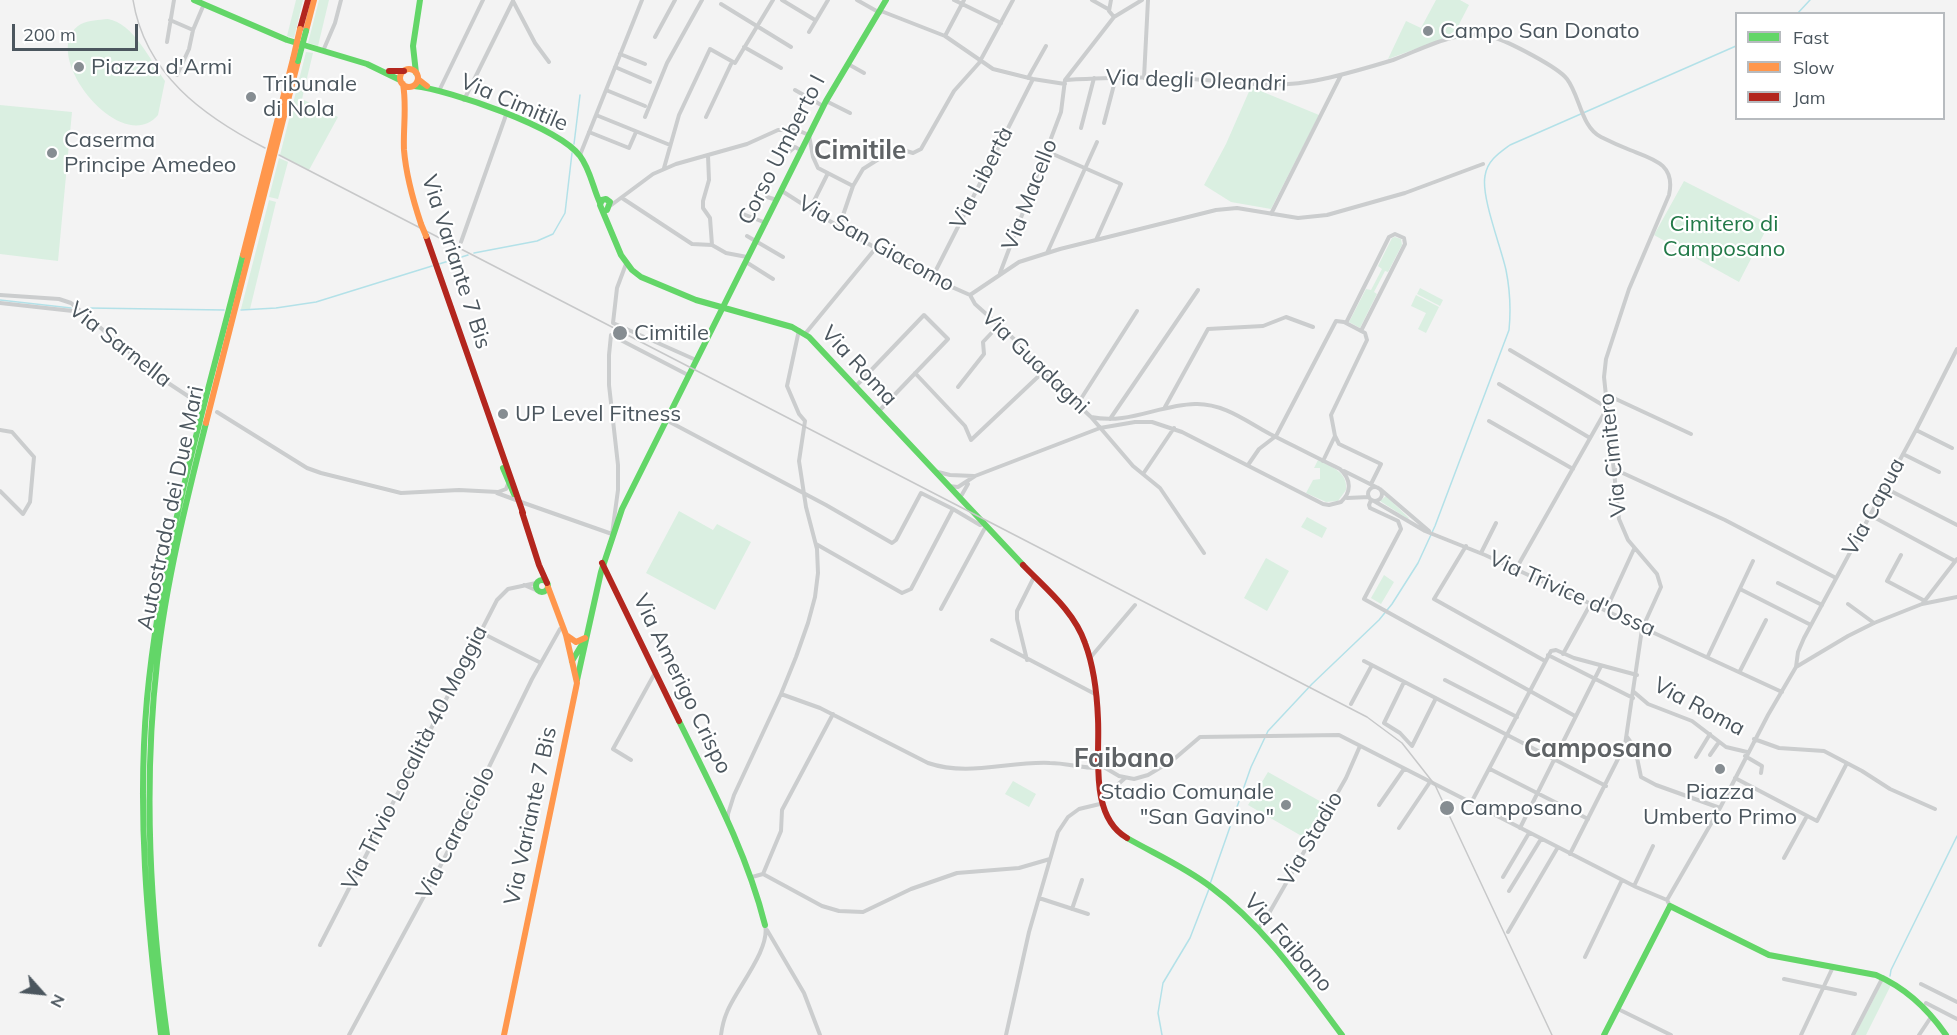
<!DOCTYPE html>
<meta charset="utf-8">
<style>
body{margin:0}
#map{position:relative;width:1957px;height:1035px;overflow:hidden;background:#f3f3f3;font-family:Mulish,sans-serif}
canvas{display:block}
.legend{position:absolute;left:1735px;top:12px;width:210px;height:108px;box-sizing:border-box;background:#fff;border:2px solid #b7bbbf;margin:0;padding:8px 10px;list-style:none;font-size:18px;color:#4b565e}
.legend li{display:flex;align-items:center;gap:12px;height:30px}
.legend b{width:30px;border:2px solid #b7bbbf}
.north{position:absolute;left:12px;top:963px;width:60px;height:60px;-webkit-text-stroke:4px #fff;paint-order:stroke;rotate:117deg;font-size:16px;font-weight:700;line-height:24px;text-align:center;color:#4b565e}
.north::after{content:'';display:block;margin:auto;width:21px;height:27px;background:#4b565e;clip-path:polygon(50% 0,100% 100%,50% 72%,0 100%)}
.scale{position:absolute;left:12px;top:24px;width:126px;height:27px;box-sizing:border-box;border:3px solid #4b565e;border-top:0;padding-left:8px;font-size:18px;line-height:21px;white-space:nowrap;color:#4b565e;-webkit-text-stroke:4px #fff;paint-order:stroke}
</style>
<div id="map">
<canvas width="1957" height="1035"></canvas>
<ul class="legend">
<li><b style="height:8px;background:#63d668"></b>Fast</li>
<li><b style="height:8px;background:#ff974d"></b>Slow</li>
<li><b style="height:8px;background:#b3261e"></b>Jam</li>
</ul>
<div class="north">N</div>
<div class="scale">200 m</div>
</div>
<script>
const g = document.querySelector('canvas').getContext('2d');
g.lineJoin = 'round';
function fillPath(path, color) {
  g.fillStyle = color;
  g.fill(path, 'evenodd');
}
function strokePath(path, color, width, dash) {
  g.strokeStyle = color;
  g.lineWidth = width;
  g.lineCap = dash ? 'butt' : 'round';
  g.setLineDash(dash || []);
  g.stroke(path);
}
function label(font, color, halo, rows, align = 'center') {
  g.font = font + ' Mulish,sans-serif';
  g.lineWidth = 4.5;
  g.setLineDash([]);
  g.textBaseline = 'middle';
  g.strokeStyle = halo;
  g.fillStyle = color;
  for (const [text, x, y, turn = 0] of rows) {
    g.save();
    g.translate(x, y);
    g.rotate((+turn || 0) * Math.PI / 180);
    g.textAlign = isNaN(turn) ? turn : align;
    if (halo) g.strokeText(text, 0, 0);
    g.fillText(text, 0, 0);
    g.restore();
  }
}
const green = new Path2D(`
 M296 0H303L294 38 287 36Z
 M319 0H329L318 46 308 43Z
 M1436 0H1460L1469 5 1454 34 1452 37 1445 36 1443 39 1388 59 1406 21 1421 28Z
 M108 19C133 23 151 61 165 81L158 115C121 159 35 51 81 24 89 20 99 20 108 19Z
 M306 52 313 53 302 99 338 117 309 170 280 155Z
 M1251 87 1319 115 1271 209 1231 202 1204 185 1226 144Z
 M0 105 72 112 58 261 0 254Z
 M279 158 288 162 278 199 269 197Z
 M1684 181 1769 224 1739 282 1654 235Z
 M269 200 276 202 250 309H241Z
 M1395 237 1401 239 1402 245 1388 272 1385 271 1374 292 1377 294 1360 328 1349 322 1366 289 1371 290 1382 269 1378 266 1392 238Z
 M1420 288 1443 300 1440 306 1417 294Z
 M1416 295 1439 307 1426 333 1418 329 1426 313 1411 306Z
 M1318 460C1332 467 1348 472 1346 490L1338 501 1326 502 1306 493 1313 480 1320 479V468H1314Z
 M1386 496 1409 518 1408 519 1380 501Z
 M679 511 713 530 717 524 751 542 715 610 646 573Z
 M1307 517 1327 528 1322 538 1301 527Z
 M1266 558 1289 571 1267 611 1244 598Z
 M1384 575 1394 582 1381 604 1371 598Z
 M1268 772 1325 804 1305 838 1248 805Z
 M1013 781 1036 794 1029 807 1005 794Z
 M1883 981 1891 985 1866 1035H1855Z`);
const stream = new Path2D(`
 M1797 14 1810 0
 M574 144 580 95
 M474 253 537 241 553 234 565 213 572 153
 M439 264 468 255
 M0 300 71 308
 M88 308 224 310
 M241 310 276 308 316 302 432 266
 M1210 884 1251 767 1268 731 1312 684 1379 620 1392 604 1418 563 1435 526 1509 330C1511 310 1510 290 1506 270 1501 247 1481 197 1485 176 1487 161 1499 153 1510 145L1736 46
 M1890 976 1891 970 1957 836
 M1162 1035 1158 1013 1163 983 1190 938 1209 889`);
const street = new Path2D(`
 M782 0 815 20
 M857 0 880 13
 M954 0 1001 23
 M1092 0 1108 9
 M1111 0 1109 11 1114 17
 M513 1 535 43 549 62
 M721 4 791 47
 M881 11 945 36 993 69 1033 79 1065 84
 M170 20 193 30 204 4
 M809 32 828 0
 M945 36 964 0
 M655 37 675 0
 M167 42 174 0
 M744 47 781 68
 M323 51 335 23 341 0
 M620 54 645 64
 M848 64 864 73
 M615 67 650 82
 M177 75 189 49 193 30
 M1028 78 1046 46
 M1144 78 1148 0
 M1065 80C1108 78 1150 76 1192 79 1239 82 1276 90 1323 79 1346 74 1370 67 1393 60 1423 49 1460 27 1493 37 1509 42 1558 67 1567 79 1580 96 1581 127 1601 137 1611 142 1620 146 1630 150 1653 159 1676 164 1669 195L1629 289 1606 359 1604 377 1619 519 1628 540 1657 574 1661 587 1642 629 1625 745 1570 854
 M606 90 645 106
 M795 90 823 106
 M439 91 483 0
 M464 100 513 1
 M826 101 850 113
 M596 115 670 145
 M645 117 667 63 702 0
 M706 117 732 62
 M1104 123 1116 77
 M1081 128 1094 78
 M589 132 629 148 636 132
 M1046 151 1121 184 1096 240
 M789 152 795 147 802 151
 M580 155 642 0
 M708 156 709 180 703 201V208L710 218 712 245
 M664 168 679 115 710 49 735 63 773 0
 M782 191C842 230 904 267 970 295
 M767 197 777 200
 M622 198 692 244 712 245 726 253 747 257
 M610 206 653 174 676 164 747 144 778 130H797L809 135 813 157 818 168 853 186
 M810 209 828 173
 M743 214 766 223
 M1271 214 1341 75
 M839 227 853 186 863 169 896 148 913 153 921 149 954 91 979 63 1013 0
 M747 236 783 257
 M461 242 506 115
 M1047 253 1097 142
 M746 262 773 279
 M626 264 617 288 613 323 696 360
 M1000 273 1061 112 1065 80 1114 17 1142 0
 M932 278 1033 79
 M0 295 59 299 71 303 159 377 200 404
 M970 295 1019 262 1060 249 1216 210 1237 208 1298 218 1327 215 1405 193 1483 164
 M970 295 975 304 1014 339 1043 372 1091 417 1133 466 1160 488 1204 553
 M0 303 82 312
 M1346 323 1389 237 1395 234 1404 238 1405 244 1361 331
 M805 334 875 249
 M1510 350 1606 407
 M915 373 965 426 971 440 1043 372
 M1499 384 1590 438
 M855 387 924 315 948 339 878 412
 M958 387 984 354 983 342 999 325
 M1605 394 1691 434
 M1077 405 1137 311
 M1165 407 1208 329 1263 326 1286 317 1313 327
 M217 412 307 468 321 473 401 493 459 490 498 492 506 489 508 484
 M1110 419 1198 290
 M666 420 826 505 892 543 896 540 921 493 953 509
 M1489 421 1573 469
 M0 430 12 432 34 457 30 502 23 514 0 491
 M1916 430 1952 448
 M1335 436 1339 444 1381 464 1371 484
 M1903 454 1939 472
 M1248 465 1259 449 1276 436 1336 321 1344 322 1365 333 1367 340 1331 415 1335 436 1323 461
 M1614 469 1725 520 1836 578
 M934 471 950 475 974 476
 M1344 471 1378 488
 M1143 474 1174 428
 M948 486 958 487 975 476 1100 428 1135 422H1152L1182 432 1323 504 1329 505 1341 502C1352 492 1351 479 1340 469 1317 458 1294 446 1270 434 1246 421 1223 403 1195 404 1158 405 1128 425 1091 417
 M1368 494a7 7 0 1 1 14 0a7 7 0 1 1-14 0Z
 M1885 488 1957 525
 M1380 489 1429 531
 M497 493 516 500
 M960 498 968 484
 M1347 498 1369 497
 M1371 500 1369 505 1370 508 1398 521 1401 529 1364 599 1575 716
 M1374 501 1425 531 1485 555 1782 692
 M521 502 612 534 618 490V465L609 385V355L611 335 688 375
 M1870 515 1955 561
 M816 544 902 593 911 589 953 509 980 525 984 524
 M1466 546 1434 599 1545 661
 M1481 553 1496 523
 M1901 555 1887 581 1925 601
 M1516 569 1606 410
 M1778 583 1822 605
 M524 585 538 591
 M1740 589 1811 625
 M1923 603 1957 559
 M1848 604 1874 623
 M941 609 986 526
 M1606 610 1634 549
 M480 632 541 663
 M992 640 1095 694
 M1563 654 1591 603
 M1548 655 1633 698
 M1708 656 1753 561
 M1090 658 1135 605
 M1027 660 1017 619V611L1034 577
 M1364 661 1606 786
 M1796 667 1848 636 1874 623 1922 604 1957 597
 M1740 671 1766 620
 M1445 680 1517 717
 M1404 682 1384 723 1400 733 1412 746 1436 698
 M1634 692 1648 704 1692 721 1726 747 1747 752
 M781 694 820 708 928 763C969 777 1008 761 1050 763 1066 763 1081 768 1097 768
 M1351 704 1372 665
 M1627 737 1635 748 1641 777 1656 785 1720 808
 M1754 739 1779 748 1824 751 1862 771 1890 789 1935 809
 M1710 755 1719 742
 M1745 756 1762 766 1761 773
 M1696 757 1710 734
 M631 760 613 749 656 671
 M1097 763 1119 776 1134 779 1148 775 1173 760 1200 737 1339 735 1636 887 1667 900 1670 906
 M1490 769 1588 819
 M1735 778 1817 821 1847 763
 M1103 798 1125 778
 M1471 803 1551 651 1556 650 1574 658 1637 675
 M1379 805 1404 769
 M728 820V814L734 795 781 694 796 657 808 623 815 597 818 573 817 549 806 507 799 461 805 421 799 414 787 386 799 330
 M1399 828 1430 782
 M1520 828 1601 666
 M1784 858 1807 816
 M763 874 822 906 839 911 863 912 911 889 957 873 1019 868 1050 859
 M752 877 763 874 781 831 782 810 833 714
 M1503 877 1529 833
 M1634 886 1653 846
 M1509 891 1541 839
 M1039 898 1088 914
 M1667 900 1720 808 1768 715 1796 667 1798 652 1804 638 1916 430 1957 349
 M1072 909 1082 880
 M1257 929 1264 922 1346 778 1360 746
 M767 930 804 993 820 1035
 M1508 932 1558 847
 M320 945 497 600 508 589 536 583
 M1585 957 1622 880
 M1784 979 1855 994
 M1921 984 1957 1002
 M1926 1003 1957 1019
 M1618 1009 1671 1035
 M349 1035 443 861 532 679 560 629
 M721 1035C722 1027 724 1019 727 1012 736 989 771 949 765 925
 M1006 1035 1029 932 1058 832 1068 817 1079 809 1104 803
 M1801 1035 1833 967
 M1853 1035 1883 977
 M1919 1035 1931 1017`);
const fast = new Path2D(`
 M194 0 287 40 367 64 400 80
 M416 73 413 46 420 0
 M414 86C450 90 558 127 580 156 590 169 593 188 600 203
 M607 210 610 202 606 199 602 200 600 205 621 255 632 270 641 277 696 300 792 327 809 337 1023 565
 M503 468 514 494
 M536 586a6 6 0 1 1 12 0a6 6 0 1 1-12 0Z
 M572 661 584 641
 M577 680 601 572 622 509 826 101 886 0
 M679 721C712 788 747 853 765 925
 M1127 838C1155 854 1185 867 1211 887 1264 926 1303 983 1342 1035
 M161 1035C147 924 137 811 147 699 161 548 206 401 243 255
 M167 1035C150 911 143 788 157 663 166 582 186 502 206 423
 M1604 1035 1670 906 1769 955 1876 975C1906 988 1928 1009 1946 1035`);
const slow = new Path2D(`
 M306 31 314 0
 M400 78a9 9 0 1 1 18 0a9 9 0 1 1-18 0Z
 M418 79 427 86
 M403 84C407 106 403 128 404 150 406 175 413 200 421 224
 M243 255 293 59
 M206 423 298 61
 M566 635 576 642 585 638
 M504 1035 577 683 566 635 548 587`);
const jam = new Path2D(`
 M300 29 308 0
 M389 71H404
 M426 236 523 513
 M522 512 539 565 547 583
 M602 563 679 721
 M1023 565C1046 589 1074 611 1085 643 1094 667 1097 693 1098 719 1100 755 1089 816 1127 838`);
const rail = new Path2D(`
 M133 0C145 74 203 116 265 148
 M279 155 1367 717 1402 743 1435 785 1552 1035`);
const fastBridge = new Path2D(`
 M298 61 306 31`);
const slowBridge = new Path2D(`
 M293 59 300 29
 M421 224 426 236`);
const markers = [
 [1428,31,6,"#868d92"],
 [79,67,6,"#868d92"],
 [251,97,6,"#868d92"],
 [52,153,6,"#868d92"],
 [620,333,8,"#868d92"],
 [503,414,6,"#868d92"],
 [1720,769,6,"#868d92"],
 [1286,805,6,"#868d92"],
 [1447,808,8,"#868d92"]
];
const poiNames = [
 ["Campo San Donato",1440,31],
 ["Piazza d'Armi",91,67],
 ["Tribunale",263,84],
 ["di Nola",263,109],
 ["Caserma",64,140],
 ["Principe Amedeo",64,165],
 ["Cimitile",634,333],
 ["UP Level Fitness",515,414],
 ["Stadio Comunale",1274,792,"right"],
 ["\"San Gavino\"",1274,817,"right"],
 ["Piazza",1720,792,"center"],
 ["Umberto Primo",1720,817,"center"],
 ["Camposano",1460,808]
];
const streetNames = [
 ["Via degli Oleandri",1196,81,2],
 ["Via Cimitile",514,103,23],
 ["Corso Umberto I",782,150,-63],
 ["Via Libertà",982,178,-63],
 ["Via Macello",1030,195,-69],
 ["Via San Giacomo",876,244,29],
 ["Via Variante 7 Bis",456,262,72],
 ["Via Sarnella",120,345,38],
 ["Via Guadagni",1035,362,44],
 ["Via Roma",859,366,47],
 ["Via Cimitero",1613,455,-96],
 ["Via Capua",1874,507,-62],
 ["Autostrada dei Due Mari",171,508,-78],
 ["Via Trivice d'Ossa",1572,594,24],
 ["Via Amerigo Crispo",682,684,64],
 ["Via Roma",1699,707,28],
 ["Via Trivio Località 40 Moggia",415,758,-63],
 ["Via Variante 7 Bis",531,816,-78],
 ["Via Caracciolo",456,833,-63],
 ["Via Stadio",1311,839,-60],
 ["Via Faibano",1288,943,49]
];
const parkNames = [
 ["Cimitero di",1724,224],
 ["Camposano",1724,249]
];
const quarterNames = [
 ["Cimitile",860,151],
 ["Camposano",1598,749],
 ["Faibano",1124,759]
];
fillPath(green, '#daefe1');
strokePath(stream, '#b3e1e8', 1.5);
strokePath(street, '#cbcdce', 4);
strokePath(fast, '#63d668', 6);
strokePath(slow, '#ff974d', 6);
strokePath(jam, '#b3261e', 6);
strokePath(rail, '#c7c8c9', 1.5);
strokePath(fastBridge, '#63d668', 6);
strokePath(slowBridge, '#ff974d', 6);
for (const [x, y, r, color] of markers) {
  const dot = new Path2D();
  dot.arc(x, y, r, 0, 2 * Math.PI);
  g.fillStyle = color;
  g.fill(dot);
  strokePath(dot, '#fff', 2);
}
label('22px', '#4b565e', '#fff', poiNames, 'left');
label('22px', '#4b565e', '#fff', streetNames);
label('22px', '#227948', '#fff', parkNames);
label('bold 26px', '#5f6366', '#fff', quarterNames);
</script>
